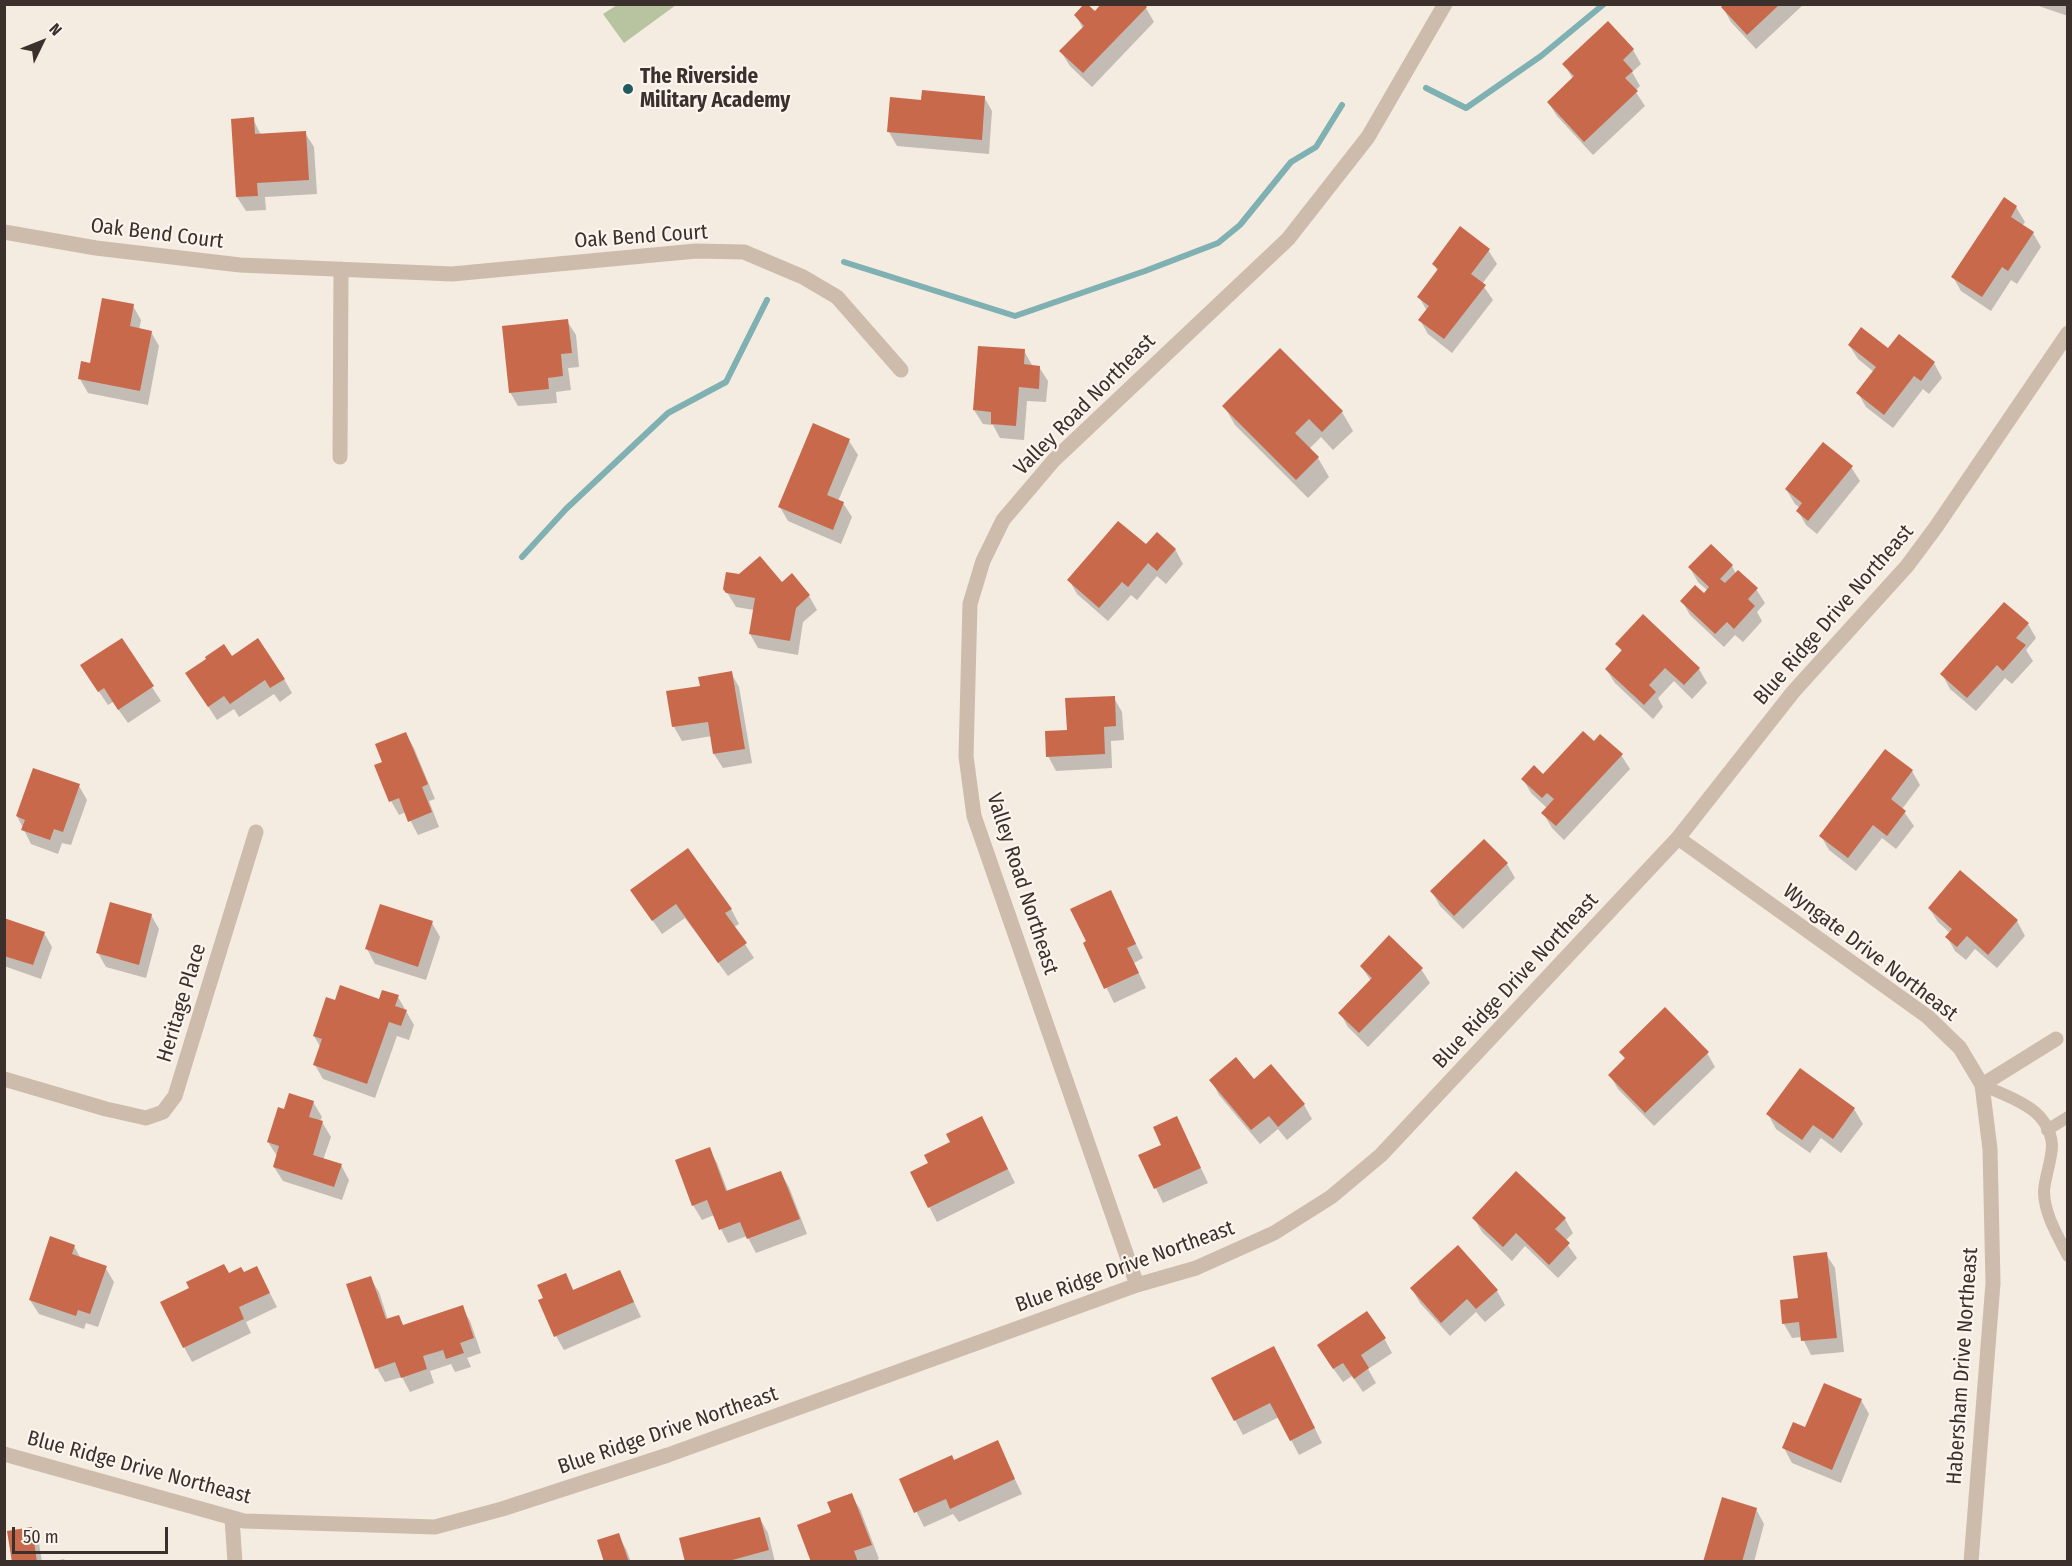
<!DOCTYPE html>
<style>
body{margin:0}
#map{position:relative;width:2072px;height:1566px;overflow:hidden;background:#f4ebe1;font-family:"Fira Sans Condensed",sans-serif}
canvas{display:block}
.frame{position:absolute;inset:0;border:6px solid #3b302b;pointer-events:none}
.north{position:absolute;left:12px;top:12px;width:60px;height:60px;-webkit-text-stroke:4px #fbf5ee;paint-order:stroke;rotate:47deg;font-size:16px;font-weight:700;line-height:24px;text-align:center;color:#3b302b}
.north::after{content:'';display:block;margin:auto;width:21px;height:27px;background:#3b302b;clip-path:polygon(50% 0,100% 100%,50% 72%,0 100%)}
.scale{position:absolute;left:12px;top:1527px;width:156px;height:27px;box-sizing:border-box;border:3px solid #3b302b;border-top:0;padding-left:8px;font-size:18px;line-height:21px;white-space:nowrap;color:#3b302b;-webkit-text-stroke:4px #fbf5ee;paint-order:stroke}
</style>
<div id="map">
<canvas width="2072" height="1566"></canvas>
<div class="frame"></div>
<div class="north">N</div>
<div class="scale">50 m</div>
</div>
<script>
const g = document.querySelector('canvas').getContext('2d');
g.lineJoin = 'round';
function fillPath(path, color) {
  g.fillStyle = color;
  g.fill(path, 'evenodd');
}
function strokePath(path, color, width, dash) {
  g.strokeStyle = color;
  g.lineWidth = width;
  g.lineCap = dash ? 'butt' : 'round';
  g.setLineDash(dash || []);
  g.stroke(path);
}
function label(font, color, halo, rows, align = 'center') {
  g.font = font + ' "Fira Sans Condensed",sans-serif';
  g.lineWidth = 4.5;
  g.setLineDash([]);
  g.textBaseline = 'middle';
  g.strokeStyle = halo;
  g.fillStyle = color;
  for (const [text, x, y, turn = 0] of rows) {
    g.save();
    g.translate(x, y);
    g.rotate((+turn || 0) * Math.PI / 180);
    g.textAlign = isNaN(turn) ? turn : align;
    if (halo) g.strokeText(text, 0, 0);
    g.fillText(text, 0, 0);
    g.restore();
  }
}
const green = new Path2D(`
 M617 5V4L676 5 624 43 603 14Z`);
const shadow = new Path2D(`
 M1726 4H1804L1756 49 1731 22 1723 8Z
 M2033 4H2068V16Z
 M1146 8 1154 22 1092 87 1070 66 1061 52 1083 29 1076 15Z
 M1633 50 1641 64 1632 72 1640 86 1635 91 1645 106 1593 155 1557 116 1548 102 1573 79 1564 64Z
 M984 97 992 111 989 154 897 146 889 132Z
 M253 119 261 135 305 133 314 147 317 194 265 197 266 210 246 211 237 197Z
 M2004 199 2016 207 2025 222 2022 226 2033 233 2041 247 2017 284 2011 280 1991 311 1961 291 1953 277Z
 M1488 250 1497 264 1482 284 1493 300 1452 353 1428 334 1420 320 1427 311 1419 297 1438 272 1434 264Z
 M133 306 141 320 139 330 151 332 159 346 148 405 88 393 80 379Z
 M567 321 576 335 579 367 568 368 571 390 556 392 557 403 518 406 510 392Z
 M1849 345 1889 350 1934 363 1942 378 1929 394 1923 389 1893 428 1866 407 1858 393 1874 372 1858 359Z
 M1024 351 1032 365 1039 367 1048 381 1046 402 1027 401 1024 440 1000 438 993 425 983 424 974 410Z
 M1224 406 1342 412 1353 431 1333 450 1321 437 1309 449 1318 458 1329 477 1308 498 1235 425Z
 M814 425 849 441 858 455 838 501 843 503 852 517 841 544 788 521 780 507Z
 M1851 467 1860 481 1817 534 1806 525 1798 511 1800 508 1795 504 1786 489Z
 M1146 546 1175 549 1183 564 1166 584 1157 576 1137 600 1131 595 1108 621 1077 594 1069 580Z
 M1732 566 1736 574 1756 589 1765 603 1757 612 1762 621 1743 642 1735 635 1724 647 1690 615 1682 601 1704 595 1708 591 1698 582 1690 568Z
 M782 584 809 596 817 610 803 622 798 655 758 648 750 634 754 610 736 607 725 589Z
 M2028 624 2036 638 2026 650 2033 661 2012 684 2005 678 1976 711 1950 689 1942 674Z
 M121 640 161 701 128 723 113 702 108 705 91 680Z
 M1617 644 1699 669 1707 683 1692 699 1674 681 1658 698 1663 707 1653 719 1615 683 1606 669 1622 652Z
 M231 658 284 679 292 693 280 702 274 694 239 717 234 709 217 720 196 688 208 660Z
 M731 673 739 687 752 763 723 768 714 754 712 736 682 741 674 727 668 692 701 687Z
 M1114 698 1122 712 1124 740 1111 741 1112 768 1056 771 1048 756 1068 732Z
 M406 734 414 748 435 799 429 801 439 827 418 835 406 812 399 815 391 801 384 762Z
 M1594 743 1621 755 1630 769 1564 840 1552 828 1543 813 1548 809 1531 793 1523 779 1543 776Z
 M1912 771 1920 785 1902 809 1914 826 1896 849 1882 838 1856 871 1829 850 1821 836Z
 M79 786 87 800 71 845 62 843 58 854 31 844 17 816Z
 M1507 864 1515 878 1463 929 1440 906 1432 892Z
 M1960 872 2017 921 2025 936 1997 968 1975 949 1966 960 1955 951 1947 937 1950 933 1938 922 1929 908Z
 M632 891 731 909 739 924 734 927 754 958 728 976 685 918 662 934Z
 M1110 892 1143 958 1134 963 1146 988 1114 1003 1085 944 1088 942Z
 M151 915 159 929 146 978 106 967 98 953Z
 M4 919 44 933 52 947 41 979 4 966Z
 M432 923 440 937 426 980 375 964 367 949Z
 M1361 966 1421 969 1430 983 1368 1047 1348 1027 1340 1013 1371 981Z
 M398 997 414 1025 409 1040 397 1036 375 1098 323 1079 315 1065 321 1048 314 1036 336 1002 380 1001Z
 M1621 1052 1707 1053 1715 1067 1654 1126 1618 1089 1610 1075 1626 1060Z
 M1800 1070 1854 1109 1863 1124 1841 1153 1821 1138 1810 1153 1776 1129 1768 1114Z
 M1211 1080 1304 1105 1312 1119 1287 1140 1278 1129 1260 1144 1219 1095Z
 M313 1102 322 1117 320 1121 322 1122 331 1137 323 1160 341 1165 349 1180 342 1200 283 1181 274 1167 277 1156 268 1142Z
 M1177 1118 1208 1183 1163 1203 1140 1155 1163 1145Z
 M990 1133 1015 1183 937 1222 912 1173Z
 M709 1149 717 1163 728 1192 780 1172 789 1187 807 1234 756 1253 747 1236 728 1243 714 1215 702 1220 693 1205Z
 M1474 1218 1565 1219 1573 1233 1565 1241 1577 1258 1558 1278 1525 1246 1512 1261 1482 1232Z
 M74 1246 81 1259 105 1267 114 1282 98 1327 86 1323 84 1329 39 1314 30 1300Z
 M1826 1254 1835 1268 1844 1352 1811 1355 1802 1337 1792 1338 1784 1324Z
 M257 1268 277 1307 246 1322 251 1333 192 1362 184 1347 191 1289 228 1274H244Z
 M620 1272 641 1317 564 1350 556 1336 565 1275 574 1291Z
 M370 1278 379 1292 388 1320 404 1327 462 1307 470 1321 481 1353 467 1358 471 1367 455 1372 451 1364 430 1371 434 1383 410 1392 402 1377 385 1382 377 1368Z
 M1412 1289 1497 1291 1505 1305 1485 1322 1476 1312 1450 1336 1420 1303Z
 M1384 1338 1392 1353 1368 1369 1376 1383 1363 1392 1352 1376 1343 1382 1327 1360Z
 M1282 1362 1322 1443 1299 1455 1279 1417 1243 1435 1235 1420Z
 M1861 1400 1869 1414 1841 1483 1792 1463 1784 1448 1806 1429Z
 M997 1442 1022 1494 959 1522 953 1514 924 1527 901 1480 954 1461Z
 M851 1495 860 1509 879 1559 873 1562H812L833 1513Z
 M1756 1509 1764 1524 1754 1562H1705Z
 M760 1519 768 1533 775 1562H687Z
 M31 1529 39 1543 42 1562H13Z
 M618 1535 626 1549 631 1562H606Z
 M64 1559 66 1562H48Z`);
const stream = new Path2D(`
 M1426 88 1466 108 1541 56 1604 4
 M844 262 1015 316 1145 271 1218 243 1240 225 1291 162 1316 147 1342 105
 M522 557 566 509 668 413 726 382 767 300`);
const building = new Path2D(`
 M1084 4H1087L1095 11 1101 4H1144L1147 7 1083 73 1059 51 1084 26 1074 15Z
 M1724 4H1780L1747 35 1721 7Z
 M1608 21 1634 49 1623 60 1633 71 1625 78 1638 91 1584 142 1547 102 1574 76 1562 64Z
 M922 90 985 96 982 140 887 132 890 97 921 100Z
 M254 117 255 134 306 131 309 180 257 183 258 196 236 197 231 119Z
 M2004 197 2017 206 2011 217 2034 232 2008 271 2002 267 1982 297 1951 277Z
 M1460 226 1490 249 1471 274 1486 285 1444 339 1418 320 1429 306 1417 297 1438 269 1432 264Z
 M102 298 134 304 130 326 152 331 140 391 78 379 81 361 90 363Z
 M568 319 572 353 561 354 563 376 548 378 549 389 509 393 502 326Z
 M1861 327 1888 348 1899 334 1935 362 1921 381 1914 376 1884 415 1856 393 1876 367 1848 345Z
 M978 346 1025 349 1024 364 1040 366 1039 389 1019 387 1016 426 991 424V412L973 410Z
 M1280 348 1343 411 1322 432 1309 419 1295 433 1319 457 1296 480 1222 406Z
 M813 423 850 439 827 495 844 502 833 530 778 507Z
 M1823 442 1853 466 1808 521 1796 511 1802 503 1785 489Z
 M1118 521 1146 544 1157 532 1176 549 1157 571 1148 563 1128 587 1122 582 1099 608 1067 580Z
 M1711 544 1733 565 1720 579 1725 583 1738 570 1758 588 1748 599 1755 606 1734 629 1727 622 1715 634 1680 601 1695 585 1704 593 1709 587 1688 567Z
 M760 556 782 582 792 573 810 595 796 608 790 641 749 634 755 598 726 593 723 589 726 572 739 574Z
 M2004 602 2029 623 2016 638 2026 645 2003 671 1997 665 1967 698 1940 674Z
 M1643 614 1700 668 1684 685 1665 668 1649 685 1656 692 1644 705 1605 669 1622 650 1615 644Z
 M122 638 154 686 118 710 104 688 98 692 80 665Z
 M258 638 285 679 270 688 265 680 230 704 224 696 208 707 185 673 206 659 205 657 224 644 232 656Z
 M732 671 745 749 713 754 708 722 672 727 666 691 700 686 698 677Z
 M1115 696 1116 726 1104 727 1105 754 1046 757 1045 731 1067 730 1065 698Z
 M1583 731 1594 741 1600 734 1623 754 1556 826 1541 813 1554 799 1547 793 1542 798 1521 779 1534 765 1543 774Z
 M406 732 428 784 422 787 432 812 408 822 399 798 389 802 374 765 382 762 375 744Z
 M1885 749 1913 770 1891 799 1906 811 1887 836 1873 825 1848 858 1819 836Z
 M33 768 80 784 63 832 54 829 50 840 21 830 25 820 16 816Z
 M1484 839 1508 863 1454 916 1430 891Z
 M688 848 732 909 725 913 747 943 718 963 676 904 652 921 630 890Z
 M1960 870 2018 920 1988 955 1967 936 1957 947 1945 937 1952 929 1928 908Z
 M1111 890 1136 944 1127 948 1139 973 1104 989 1083 943 1086 941 1070 909Z
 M110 902 152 914 139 965 96 953Z
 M380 904 433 921 418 967 365 949Z
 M4 918 45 932 33 965 4 956Z
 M1389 935 1423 968 1359 1033 1338 1013 1372 978 1360 966Z
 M340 985 379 999 382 990 399 995 395 1006 407 1010 401 1026 389 1022 367 1084 313 1065 322 1039 313 1036 326 997 335 1000Z
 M1665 1007 1709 1052 1645 1113 1608 1075 1625 1058 1619 1052Z
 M1236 1057 1254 1079 1271 1064 1305 1104 1278 1127 1269 1116 1251 1130 1209 1080Z
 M1800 1068 1855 1108 1833 1139 1813 1125 1802 1140 1766 1114Z
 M289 1093 314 1101 309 1117 323 1121 313 1155 342 1164 334 1187 273 1167 279 1146 267 1142 278 1107 284 1109Z
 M982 1116 1008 1169 928 1208 910 1172 928 1163 924 1155 950 1142 946 1134Z
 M1177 1116 1201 1168 1154 1189 1138 1155 1161 1145 1153 1127Z
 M710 1147 726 1191 781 1171 800 1219 747 1239 740 1222 719 1230 707 1200 692 1206 675 1160Z
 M1516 1171 1566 1218 1555 1229 1570 1243 1549 1265 1516 1233 1503 1247 1472 1218Z
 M50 1236 75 1245 72 1254 107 1266 90 1314 78 1310 76 1316 29 1300Z
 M1458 1245 1498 1290 1476 1309 1467 1299 1441 1323 1410 1288Z
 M1827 1252 1837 1338 1801 1341 1799 1322 1782 1324 1780 1300 1798 1298 1793 1256Z
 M224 1264 229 1273 241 1267 244 1272 257 1266 270 1293 239 1307 244 1319 183 1348 160 1302 189 1288 186 1282Z
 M620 1270 634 1302 554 1337 538 1300 543 1298 537 1285 566 1273 573 1290Z
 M371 1276 386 1319 399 1315 403 1325 463 1305 474 1338 460 1343 464 1353 446 1359 443 1350 423 1356 427 1369 401 1378 395 1362 375 1369 346 1284Z
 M1367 1311 1386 1338 1361 1355 1369 1368 1354 1379 1343 1363 1333 1369 1317 1345Z
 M1274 1346 1315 1428 1290 1441 1270 1403 1234 1421 1211 1378Z
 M1824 1383 1862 1399 1832 1470 1782 1448 1793 1422 1805 1427Z
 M998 1440 1015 1479 950 1509 946 1499 914 1513 899 1479 952 1455 954 1460Z
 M852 1493 872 1545 854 1551 858 1562H811L797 1525 831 1512 827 1502Z
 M1722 1497 1757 1508 1742 1562H1703Z
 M760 1517 769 1550 725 1562H685L679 1538Z
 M32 1527 37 1562H12L7 1531Z
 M619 1533 629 1562H604L597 1540Z`);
const service = new Path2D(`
 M1982 1085C2011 1098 2049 1108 2052 1145 2052 1160 2045 1176 2044 1191 2044 1214 2058 1236 2068 1256
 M2047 1130 2068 1117`);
const minor = new Path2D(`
 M4 232 96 248 240 265 452 274 696 251 744 252 803 277 837 297 901 370
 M340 457 341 269
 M1678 838 1928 1017 1960 1048 1982 1085 2056 1039
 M4 1079 106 1109 146 1118 163 1112 175 1096 256 832
 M1137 1285 974 816 966 756 970 604 983 561 1003 520 1054 460 1288 239 1368 137 1445 4
 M4 1454 244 1521 435 1527 502 1509 668 1455 1137 1285 1196 1268 1274 1233 1331 1197 1381 1155 1678 838 1793 692 1907 566 1936 527 2068 333
 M232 1519 235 1562
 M1971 1562 1993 1283 1990 1149 1982 1085`);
const markers = [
 [628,89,6,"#1f5a5e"]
];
const poiNames = [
 ["The Riverside",640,77],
 ["Military Academy",640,101]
];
const streetNames = [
 ["Oak Bend Court",157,234,7],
 ["Oak Bend Court",641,237,-4],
 ["Valley Road Northeast",1085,405,-45],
 ["Blue Ridge Drive Northeast",1834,615,-49],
 ["Valley Road Northeast",1022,884,72],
 ["Wyngate Drive Northeast",1870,953,37],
 ["Blue Ridge Drive Northeast",1516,981,-47],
 ["Heritage Place",182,1003,-73],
 ["Blue Ridge Drive Northeast",1125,1267,-20],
 ["Habersham Drive Northeast",1963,1366,-86],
 ["Blue Ridge Drive Northeast",668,1431,-19],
 ["Blue Ridge Drive Northeast",139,1468,15]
];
fillPath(green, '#b8c4a0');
fillPath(shadow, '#0003');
strokePath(stream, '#7fb0b2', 6);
fillPath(building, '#c8694b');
strokePath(service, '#cdbbac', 12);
strokePath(minor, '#cdbbac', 15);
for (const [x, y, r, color] of markers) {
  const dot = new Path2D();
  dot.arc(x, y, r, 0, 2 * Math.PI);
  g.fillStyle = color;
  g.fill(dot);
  strokePath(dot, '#fbf5ee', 2);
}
label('bold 21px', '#3b302b', '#fbf5ee', poiNames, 'left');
label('21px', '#3b302b', '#fbf5ee', streetNames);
</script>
